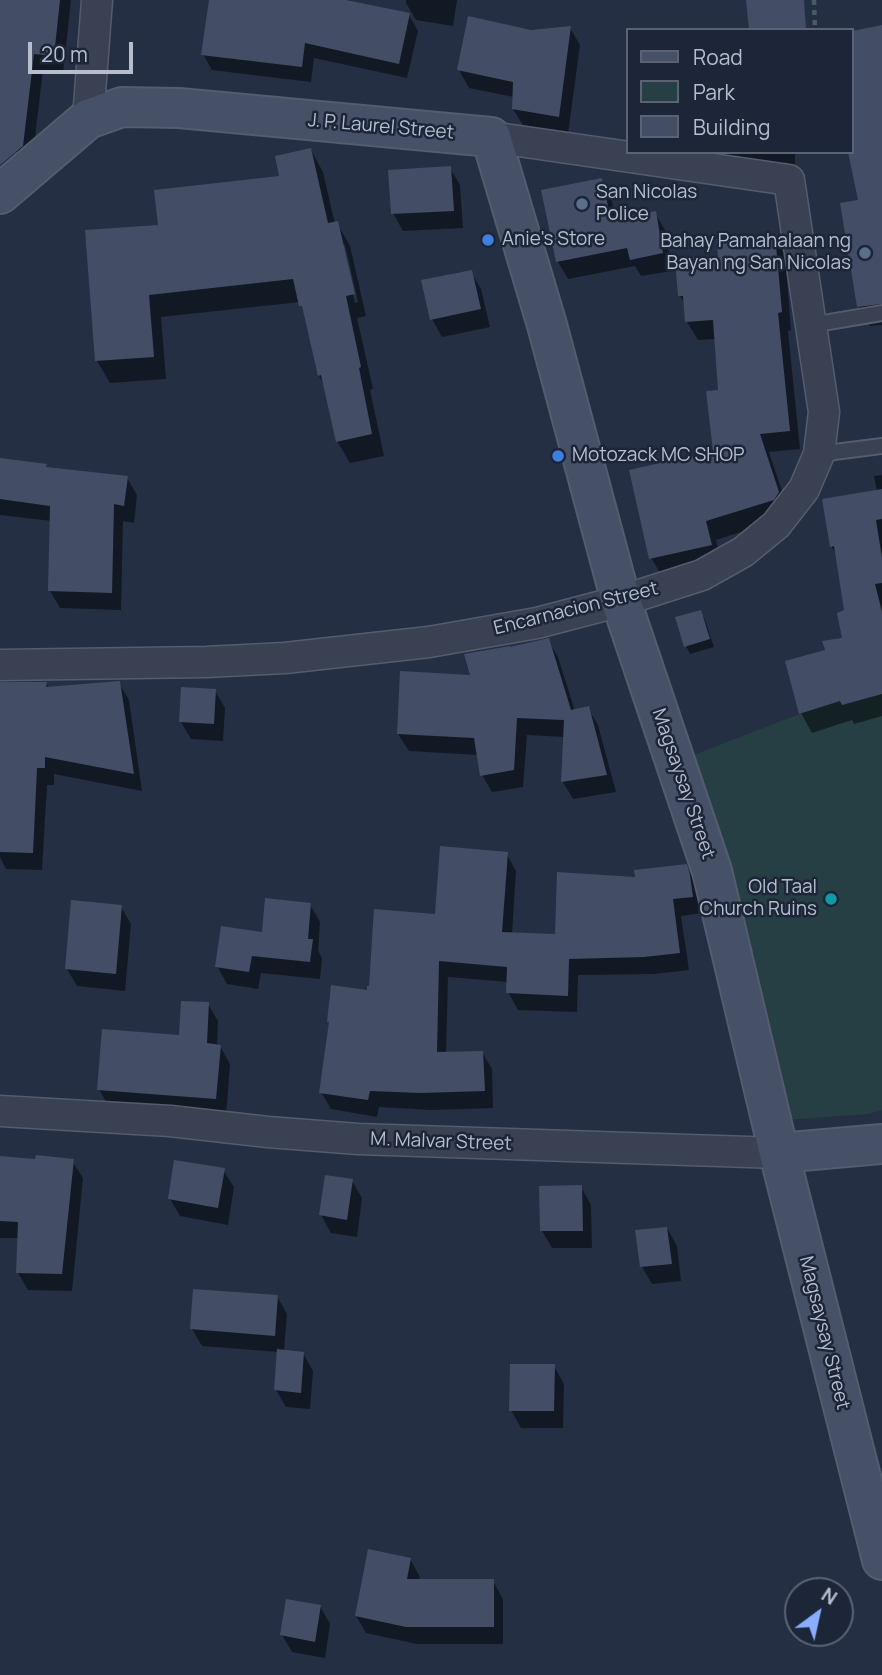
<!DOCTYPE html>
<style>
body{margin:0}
#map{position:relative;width:882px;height:1675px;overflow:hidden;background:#242f44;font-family:Manrope,sans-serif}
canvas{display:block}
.legend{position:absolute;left:626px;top:28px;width:228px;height:126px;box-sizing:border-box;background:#1d2639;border:2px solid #5a6274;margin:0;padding:9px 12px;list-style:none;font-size:21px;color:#b6bdcd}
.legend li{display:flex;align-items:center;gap:14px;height:35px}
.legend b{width:35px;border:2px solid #5a6274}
.north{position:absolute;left:784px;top:1577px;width:70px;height:70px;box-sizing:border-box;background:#1d2639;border:2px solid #5a6274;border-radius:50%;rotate:33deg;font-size:19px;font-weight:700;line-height:28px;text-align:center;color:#b6bdcd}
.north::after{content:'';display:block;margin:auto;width:24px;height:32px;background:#89adff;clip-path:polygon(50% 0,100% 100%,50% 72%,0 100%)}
.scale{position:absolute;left:28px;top:42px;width:105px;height:32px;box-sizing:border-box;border:4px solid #b6bdcd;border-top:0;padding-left:9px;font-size:21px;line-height:24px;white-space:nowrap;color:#b6bdcd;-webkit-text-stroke:5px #1d2639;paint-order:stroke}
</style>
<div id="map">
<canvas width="882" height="1675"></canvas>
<ul class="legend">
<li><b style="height:9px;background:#465067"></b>Road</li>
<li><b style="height:19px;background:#263f45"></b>Park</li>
<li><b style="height:19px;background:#434e66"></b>Building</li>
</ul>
<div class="north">N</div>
<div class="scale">20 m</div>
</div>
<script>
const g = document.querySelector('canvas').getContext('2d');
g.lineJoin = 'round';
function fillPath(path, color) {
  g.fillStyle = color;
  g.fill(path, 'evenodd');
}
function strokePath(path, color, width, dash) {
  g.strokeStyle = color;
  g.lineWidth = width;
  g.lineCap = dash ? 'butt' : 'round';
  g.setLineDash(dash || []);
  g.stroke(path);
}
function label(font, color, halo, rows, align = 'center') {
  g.font = font + ' Manrope,sans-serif';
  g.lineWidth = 5;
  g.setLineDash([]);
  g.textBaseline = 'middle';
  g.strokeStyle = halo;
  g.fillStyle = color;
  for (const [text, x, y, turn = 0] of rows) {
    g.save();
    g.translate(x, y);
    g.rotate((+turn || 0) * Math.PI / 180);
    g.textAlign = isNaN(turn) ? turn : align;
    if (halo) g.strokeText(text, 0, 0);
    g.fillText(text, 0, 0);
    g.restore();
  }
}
const green = new Path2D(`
 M882 682V1110L868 1114 783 1120 686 758Z`);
const shadow = new Path2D(`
 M0 0H71L63 73 43 70 33 154 0 150Z
 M211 0H337L409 15 418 31 407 78 314 58 311 82 212 70 203 54Z
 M406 0H457L453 26 416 20 406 3Z
 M882 27V325L870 326 859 307 842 205 860 202 852 152Z
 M570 28 580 45 568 134 524 127 513 109 514 97 469 88 459 70 531 31Z
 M311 150 323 172 335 224 337 223 350 246 366 316 357 318 373 389 370 390 384 456 350 463 337 441 325 386 319 376 306 315 300 302 161 317 166 379 110 383 97 361 160 226 281 178ZM342 245H345L358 302 355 303Z
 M705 152H795V170L713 166Z
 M450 168 460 185 463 228 403 231 393 213Z
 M601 180 611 197 616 220 655 213 665 230 672 271 641 276 635 266 568 279 558 262 543 191Z
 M774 236 785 255 791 330 788 331 800 449 769 452 789 512 784 518 716 540 721 563 662 576 651 558 714 452 720 391 716 339 698 340 687 322 686 305 680 296 719 258Z
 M471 272 481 289 490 327 442 337 432 319Z
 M0 459 46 465 48 469 127 478 137 495 134 523 123 521 121 610 60 608 50 591 52 521 0 515Z
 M882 475V716L854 724 852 720 812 733 801 713 827 652 844 640 846 612 838 557 831 546 877 492 874 476Z
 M700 612 705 620 714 647 690 654 686 646Z
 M548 640 558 657 575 711 588 708 598 725 616 792 573 799 563 782 565 737 527 735 523 787 492 792 482 775 479 755 409 751 398 734 472 677Z
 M0 683 46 684 48 688 119 683 129 700 142 791 54 774V785H47L42 870 6 869 0 857Z
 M215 691 225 708 223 741 191 739 181 722Z
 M506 853 516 871 512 934 557 936 637 879 686 866 696 883 699 894 702 913 681 916 689 970 654 974 578 975 577 1012 518 1010 508 992V982L448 977 446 1053 482 1052 492 1069 493 1108 431 1110 379 1107 377 1117 331 1109 321 1092 369 991 437 916Z
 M310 905 320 922 318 951 322 958 320 979 261 973 258 989 227 984 217 966 264 934Z
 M121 907 131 924 125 991 77 986 67 969Z
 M208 1004 218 1021 217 1046H220L230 1064 226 1116 109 1107 99 1089 180 1037Z
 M0 1158 72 1161 83 1178 72 1291 28 1290 18 1273 19 1238H0Z
 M223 1170 234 1187 228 1225 180 1216 170 1199Z
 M352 1181 362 1198 357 1237 331 1233 321 1215Z
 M581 1187 591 1205 592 1248H552L542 1231Z
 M667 1228 677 1246 681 1281 652 1284 642 1267 637 1232Z
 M277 1296 287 1314 284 1352 303 1353 313 1371 310 1409 286 1407 276 1390 279 1352 202 1346 192 1329Z
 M554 1366 564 1384 563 1428H521L511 1410Z
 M410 1559 420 1577 419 1581H493L503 1599V1644H417L366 1633 356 1616Z
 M320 1606 330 1624 325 1658 292 1652 282 1635Z`);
const building = new Path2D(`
 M0 0H60L54 56 34 54 23 146 0 165Z
 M209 0H346L410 13 399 64 305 43 302 67 201 55Z
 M746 0H804L806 30H749Z
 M468 16 531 30 571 26 559 117 512 109 513 82 457 70Z
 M882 25V304L857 307 840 203 858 200 848 152H852V31Z
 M311 148 328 223 338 221 355 294 346 296 361 367 359 368 372 434 336 442 321 375 318 376 302 306H299L293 279 149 295 154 357 95 361 85 230 158 225 154 190 279 176 275 156Z
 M451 166 454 211 391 214 388 170Z
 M602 178 611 220 656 211 663 253 630 260 627 248 556 262 541 190Z
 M775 234 782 312 778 313 790 431 760 434 779 492 774 500 706 521 712 545 649 559 629 470 713 451 706 391 718 390 713 320 685 322 683 296H678L675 259 718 256 716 239Z
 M472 270 481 309 430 320 421 280Z
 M0 458 47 464 46 467 128 476 124 506 114 504 112 593 48 591 50 506 0 499Z
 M882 489V519L876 520 882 558V583L875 584 882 612V694L842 705 840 701 799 714 785 661 825 650 822 641 842 638 837 613 844 610 834 546 830 547 822 499Z
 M701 610 710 639 684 647 675 617Z
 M549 638 571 710 589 706 607 775 561 782 564 720 517 718 514 770 480 776 474 738 397 734 400 671 470 675 464 654 510 646V647Z
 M120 681 134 774 45 757V768H37L33 853 0 852V682H47L46 687Z
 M181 687 216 689 214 724 179 722Z
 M440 846 508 852 502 932 555 934 557 872 635 877 634 870 687 864 690 875 693 897 673 899 680 953 644 957 569 959 568 996 506 993 507 967 439 961 437 1052 483 1051 485 1091 420 1093 370 1091 368 1100 319 1093 329 1022H327L331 985 367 990V986H369L374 909 435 914Z
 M265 898 311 903 308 939H313L310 962 252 956 249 972 215 967 221 926 262 932Z
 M71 900 122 905 116 974 65 969Z
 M181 1001 209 1002 207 1043 221 1045 216 1099 97 1090 102 1029 179 1035Z
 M36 1155 74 1159 62 1274 16 1273 18 1222 0 1221V1156L35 1159Z
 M174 1160 225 1168 218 1208 168 1199Z
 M325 1175 353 1179 347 1220 319 1215Z
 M582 1185 583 1231H540L539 1186Z
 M667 1227 672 1264 640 1267 635 1230Z
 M193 1289 278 1295 275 1336 190 1329Z
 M277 1349 304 1352 301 1393 274 1390Z
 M510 1364H555L554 1411H509Z
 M368 1549 411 1558 407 1579H494V1627H406L355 1616Z
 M286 1599 321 1605 315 1642 280 1635Z`);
const path = new Path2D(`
 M814 0 815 30`);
const lane = new Path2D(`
 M811 325 882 313
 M819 454 882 446`);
const street = new Path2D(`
 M88 119 97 0
 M0 665 206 662 285 658 429 642 537 623 621 601 702 575 743 552 776 525 804 489 819 454 824 412 789 180 491 137
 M0 1111 170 1121 268 1132 358 1139 779 1153`);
const secondary = new Path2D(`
 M0 194 88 119 122 107 179 108 491 137 547 325 621 601 712 871 779 1153 882 1560
 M779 1153 882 1144`);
const markers = [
 [582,204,7,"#5c6f8a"],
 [488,240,7,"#3f7fe0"],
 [865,253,7,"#5c6f8a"],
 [558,456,7,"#3f7fe0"],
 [831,899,7,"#0f9aa8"]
];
const streetNames = [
 ["J. P. Laurel Street",381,127,5],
 ["Encarnacion Street",576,609,-14],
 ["Magsaysay Street",683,784,71],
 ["M. Malvar Street",441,1142,2],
 ["Magsaysay Street",824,1333,76]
];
const poiNames = [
 ["San Nicolas",596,193],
 ["Police",596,215],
 ["Anie's Store",502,240],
 ["Bahay Pamahalaan ng",851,242,"right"],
 ["Bayan ng San Nicolas",851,264,"right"],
 ["Motozack MC SHOP",572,456],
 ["Old Taal",817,888,"right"],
 ["Church Ruins",817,910,"right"]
];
fillPath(green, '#263f45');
fillPath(shadow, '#0007');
fillPath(building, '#434e66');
strokePath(lane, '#545c6e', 18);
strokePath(street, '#545c6e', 33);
strokePath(secondary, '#545c6e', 42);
strokePath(path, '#455c61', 4.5, [5, 5]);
strokePath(lane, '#394153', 14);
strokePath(street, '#394153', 30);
strokePath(secondary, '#465067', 38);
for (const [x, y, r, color] of markers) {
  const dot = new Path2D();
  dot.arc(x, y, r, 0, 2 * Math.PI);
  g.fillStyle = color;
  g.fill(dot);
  strokePath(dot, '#1d2639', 2.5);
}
label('19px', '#b6bdcd', '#1d2639', streetNames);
label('19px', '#b6bdcd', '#1d2639', poiNames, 'left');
</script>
